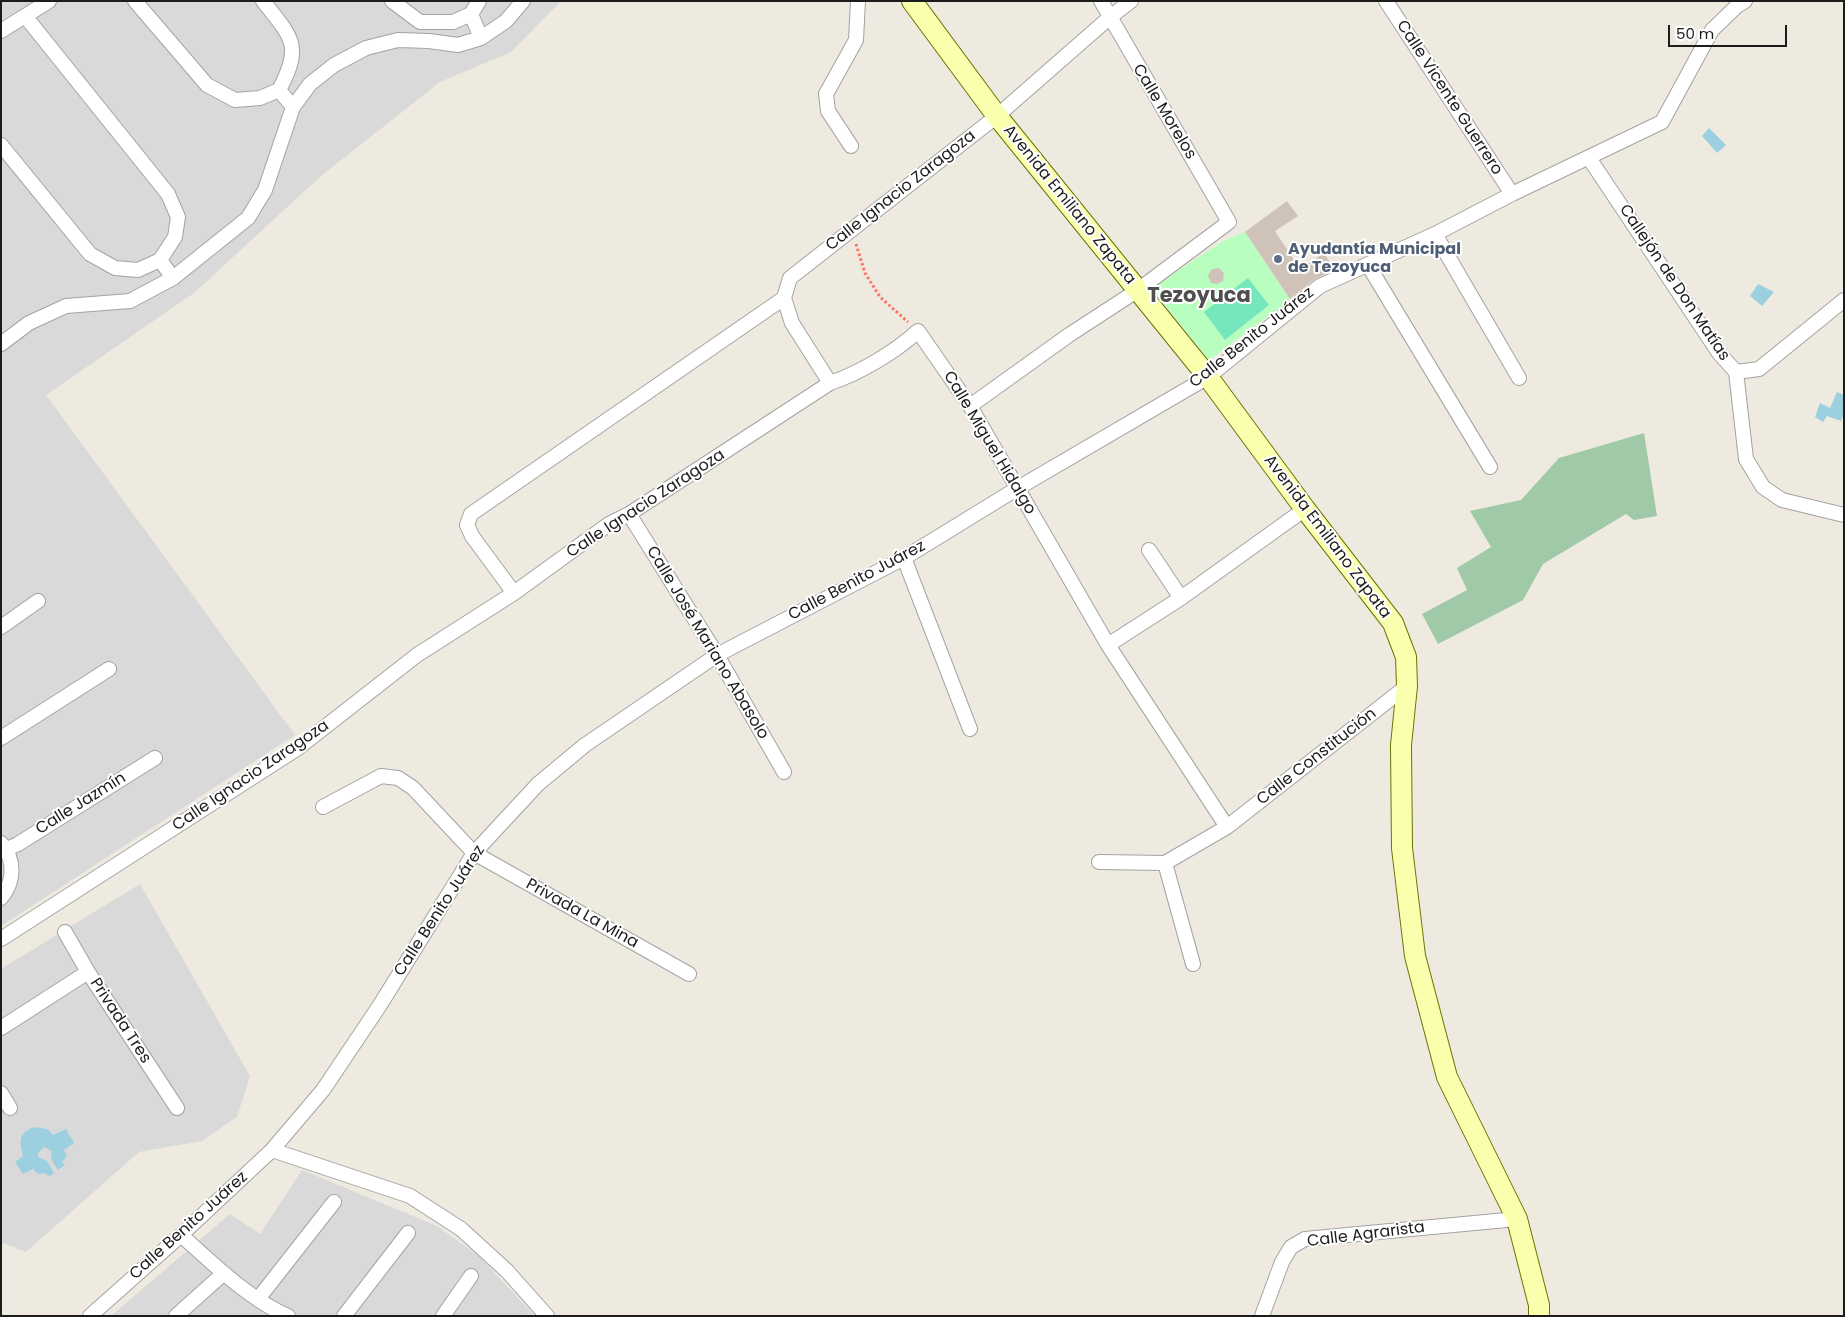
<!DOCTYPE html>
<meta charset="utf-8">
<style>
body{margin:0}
#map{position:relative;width:1845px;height:1317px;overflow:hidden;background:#efeae0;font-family:Poppins,sans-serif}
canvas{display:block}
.frame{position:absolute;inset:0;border:2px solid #1c1c1c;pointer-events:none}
.scale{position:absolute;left:1668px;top:25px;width:119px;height:22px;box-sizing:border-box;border:2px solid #1c1c1c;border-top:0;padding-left:6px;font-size:15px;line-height:18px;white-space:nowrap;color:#1c1c1c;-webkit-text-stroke:4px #fff;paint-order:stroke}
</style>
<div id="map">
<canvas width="1845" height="1317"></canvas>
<div class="frame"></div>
<div class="scale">50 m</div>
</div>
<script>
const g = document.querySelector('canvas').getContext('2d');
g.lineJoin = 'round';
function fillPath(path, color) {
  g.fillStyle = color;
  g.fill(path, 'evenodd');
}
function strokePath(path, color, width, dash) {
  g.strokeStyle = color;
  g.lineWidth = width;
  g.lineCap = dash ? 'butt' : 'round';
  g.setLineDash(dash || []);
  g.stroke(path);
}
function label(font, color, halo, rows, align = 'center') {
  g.font = font + ' Poppins,sans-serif';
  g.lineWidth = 4;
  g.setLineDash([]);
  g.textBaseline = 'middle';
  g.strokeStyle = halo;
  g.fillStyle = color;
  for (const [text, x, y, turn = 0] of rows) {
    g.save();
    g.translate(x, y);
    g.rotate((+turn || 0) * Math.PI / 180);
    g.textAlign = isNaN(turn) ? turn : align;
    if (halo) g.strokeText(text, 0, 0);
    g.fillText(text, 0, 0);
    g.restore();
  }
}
const residential = new Path2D(`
 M1 1H561L511 52 440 82 321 176 194 293 46 395 295 735 1 926Z
 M140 884 250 1076 237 1117 202 1141 139 1152 26 1252 1 1242V969Z
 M302 1170 437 1226 479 1256 535 1316H111L230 1214 260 1234Z`);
const cemetery = new Path2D(`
 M1644 433 1657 516 1634 520 1626 514 1543 564 1523 600 1438 644 1422 614 1467 590 1457 568 1491 547 1470 511 1521 500 1559 458Z`);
const park = new Path2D(`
 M1245 232 1290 300 1209 360 1151 288 1225 240Z`);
const pitch = new Path2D(`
 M1248 278 1269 305 1225 340 1204 312Z`);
const water = new Path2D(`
 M1709 128 1726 145 1717 153 1702 136Z
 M1758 284 1774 292 1762 306 1750 296Z
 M1837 392 1844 395V413L1841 421 1827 416 1823 422 1815 417 1820 403 1830 408Z
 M34 1127 47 1129 53 1135 66 1129 74 1143 64 1150 67 1156 62 1162 65 1165 58 1170 51 1159 52 1151 44 1147 38 1153V1157L47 1161 54 1173 50 1176 44 1173 38 1174 33 1169 23 1174 15 1162 23 1156C20 1142 17 1134 34 1127Z`);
const building = new Path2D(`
 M1287 201 1298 216 1275 231 1300 269 1324 253 1335 270 1315 279 1290 299 1245 232Z
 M1219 268 1224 273 1223 281 1217 284 1211 283 1208 276 1212 269Z`);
const path = new Path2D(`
 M856 244 865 273 880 297 908 322`);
const street = new Path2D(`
 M135 1 207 85 235 100 260 98 279 90
 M263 1C292 38 303 45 279 90L293 107
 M392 1 420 22H453L471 14
 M479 1 471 14 481 38
 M1386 1 1512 194
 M25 16 168 194 178 217 175 237 160 260 173 278
 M1 31 49 1
 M1 145 90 254 115 268 138 270 160 260
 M851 146 828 111 826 94 856 40 858 1
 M1589 158 1719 353 1736 372
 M1435 234 1519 378
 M1368 265 1490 467
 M1 344 29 323 66 306 130 301 173 278 248 218 265 190 293 107 310 84 334 65 366 48 398 40 429 41 458 45 481 38 506 21 523 1
 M1736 372 1746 459 1763 487 1782 500 1844 515
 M1736 372 1759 369 1844 300
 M830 383 792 323 784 298 790 278 997 116 1109 18 1131 1
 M970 406 1069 335 1138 290 1229 222 1101 1
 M629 514 717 655 784 772
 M1149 550 1181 598
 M904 558 970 729
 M514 593 472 536 467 525 471 514 784 298
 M1 627 38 601
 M1108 645 1181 598 1305 509
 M1 738 109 669
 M323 807 381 776 398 778 413 788 474 853 689 974
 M1 843C15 859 15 881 1 898
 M7 849 18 844 155 758
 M1099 862 1165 863 1227 827 1407 686
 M1165 863 1193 964
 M65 932 88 972 177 1108
 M1 939 298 748 417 655 514 593 609 524 629 514 830 383C860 373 895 352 918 331L970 406 1108 645 1227 827
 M1 1028 88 972
 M1 1093 10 1108
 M272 1150 410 1196 461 1229 507 1271 547 1316
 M181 1235C211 1262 251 1301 288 1316
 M258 1299 334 1202
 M90 1316 181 1235 272 1150 323 1090 380 1005 474 853 538 784 585 745 717 655 904 558 1018 488 1208 377 1320 286 1435 234 1512 194 1662 122 1712 30 1737 6 1745 1
 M176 1316 224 1273
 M344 1316 408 1233
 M443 1316 471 1276
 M1262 1316 1282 1262 1291 1247 1305 1239 1517 1219`);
const secondary = new Path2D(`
 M912 1 997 116 1208 377 1305 509 1393 623 1406 657 1407 686 1401 745 1402 848 1415 956 1447 1077 1517 1219 1539 1305V1316`);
const markers = [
 [1278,259,5,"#5c6f8a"]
];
const streetNames = [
 ["Calle Vicente Guerrero",1449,98,57],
 ["Calle Morelos",1164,112,59],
 ["Calle Ignacio Zaragoza",901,191,-38],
 ["Avenida Emiliano Zapata",1069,205,51],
 ["Callejón de Don Matías",1674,283,56],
 ["Calle Benito Juárez",1252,338,-38],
 ["Calle Miguel Hidalgo",989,443,59],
 ["Calle Ignacio Zaragoza",646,504,-33],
 ["Avenida Emiliano Zapata",1327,537,53],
 ["Calle Benito Juárez",857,581,-28],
 ["Calle José Mariano Abasolo",707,643,59],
 ["Calle Constitución",1317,757,-38],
 ["Calle Ignacio Zaragoza",251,776,-34],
 ["Calle Jazmín",81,804,-32],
 ["Calle Benito Juárez",440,911,-57],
 ["Privada La Mina",582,914,29],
 ["Privada Tres",120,1021,57],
 ["Calle Benito Juárez",189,1226,-42],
 ["Calle Agrarista",1366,1235,-7]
];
const serviceNames = [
 ["Ayudantía Municipal",1288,250],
 ["de Tezoyuca",1288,268]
];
const districtNames = [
 ["Tezoyuca",1199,297]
];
fillPath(residential, '#dad9d9');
fillPath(cemetery, '#a0caa7');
fillPath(park, '#b8febf');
fillPath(pitch, '#76e6bc');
fillPath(water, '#9cd0e1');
fillPath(building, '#cfc3b9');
strokePath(street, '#a3a3a3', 16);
strokePath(secondary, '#677600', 22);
strokePath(path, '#ff7461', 3, [2.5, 2.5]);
strokePath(street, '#fff', 14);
strokePath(secondary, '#faffae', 20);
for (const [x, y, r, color] of markers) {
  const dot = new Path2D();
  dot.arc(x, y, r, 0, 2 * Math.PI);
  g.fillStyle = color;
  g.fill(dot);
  strokePath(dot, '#fff', 2);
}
label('16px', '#1c1c1c', '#fff', streetNames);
label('bold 16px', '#4e5e75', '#fff', serviceNames, 'left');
label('bold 21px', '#4f4f4f', '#fff', districtNames);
</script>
